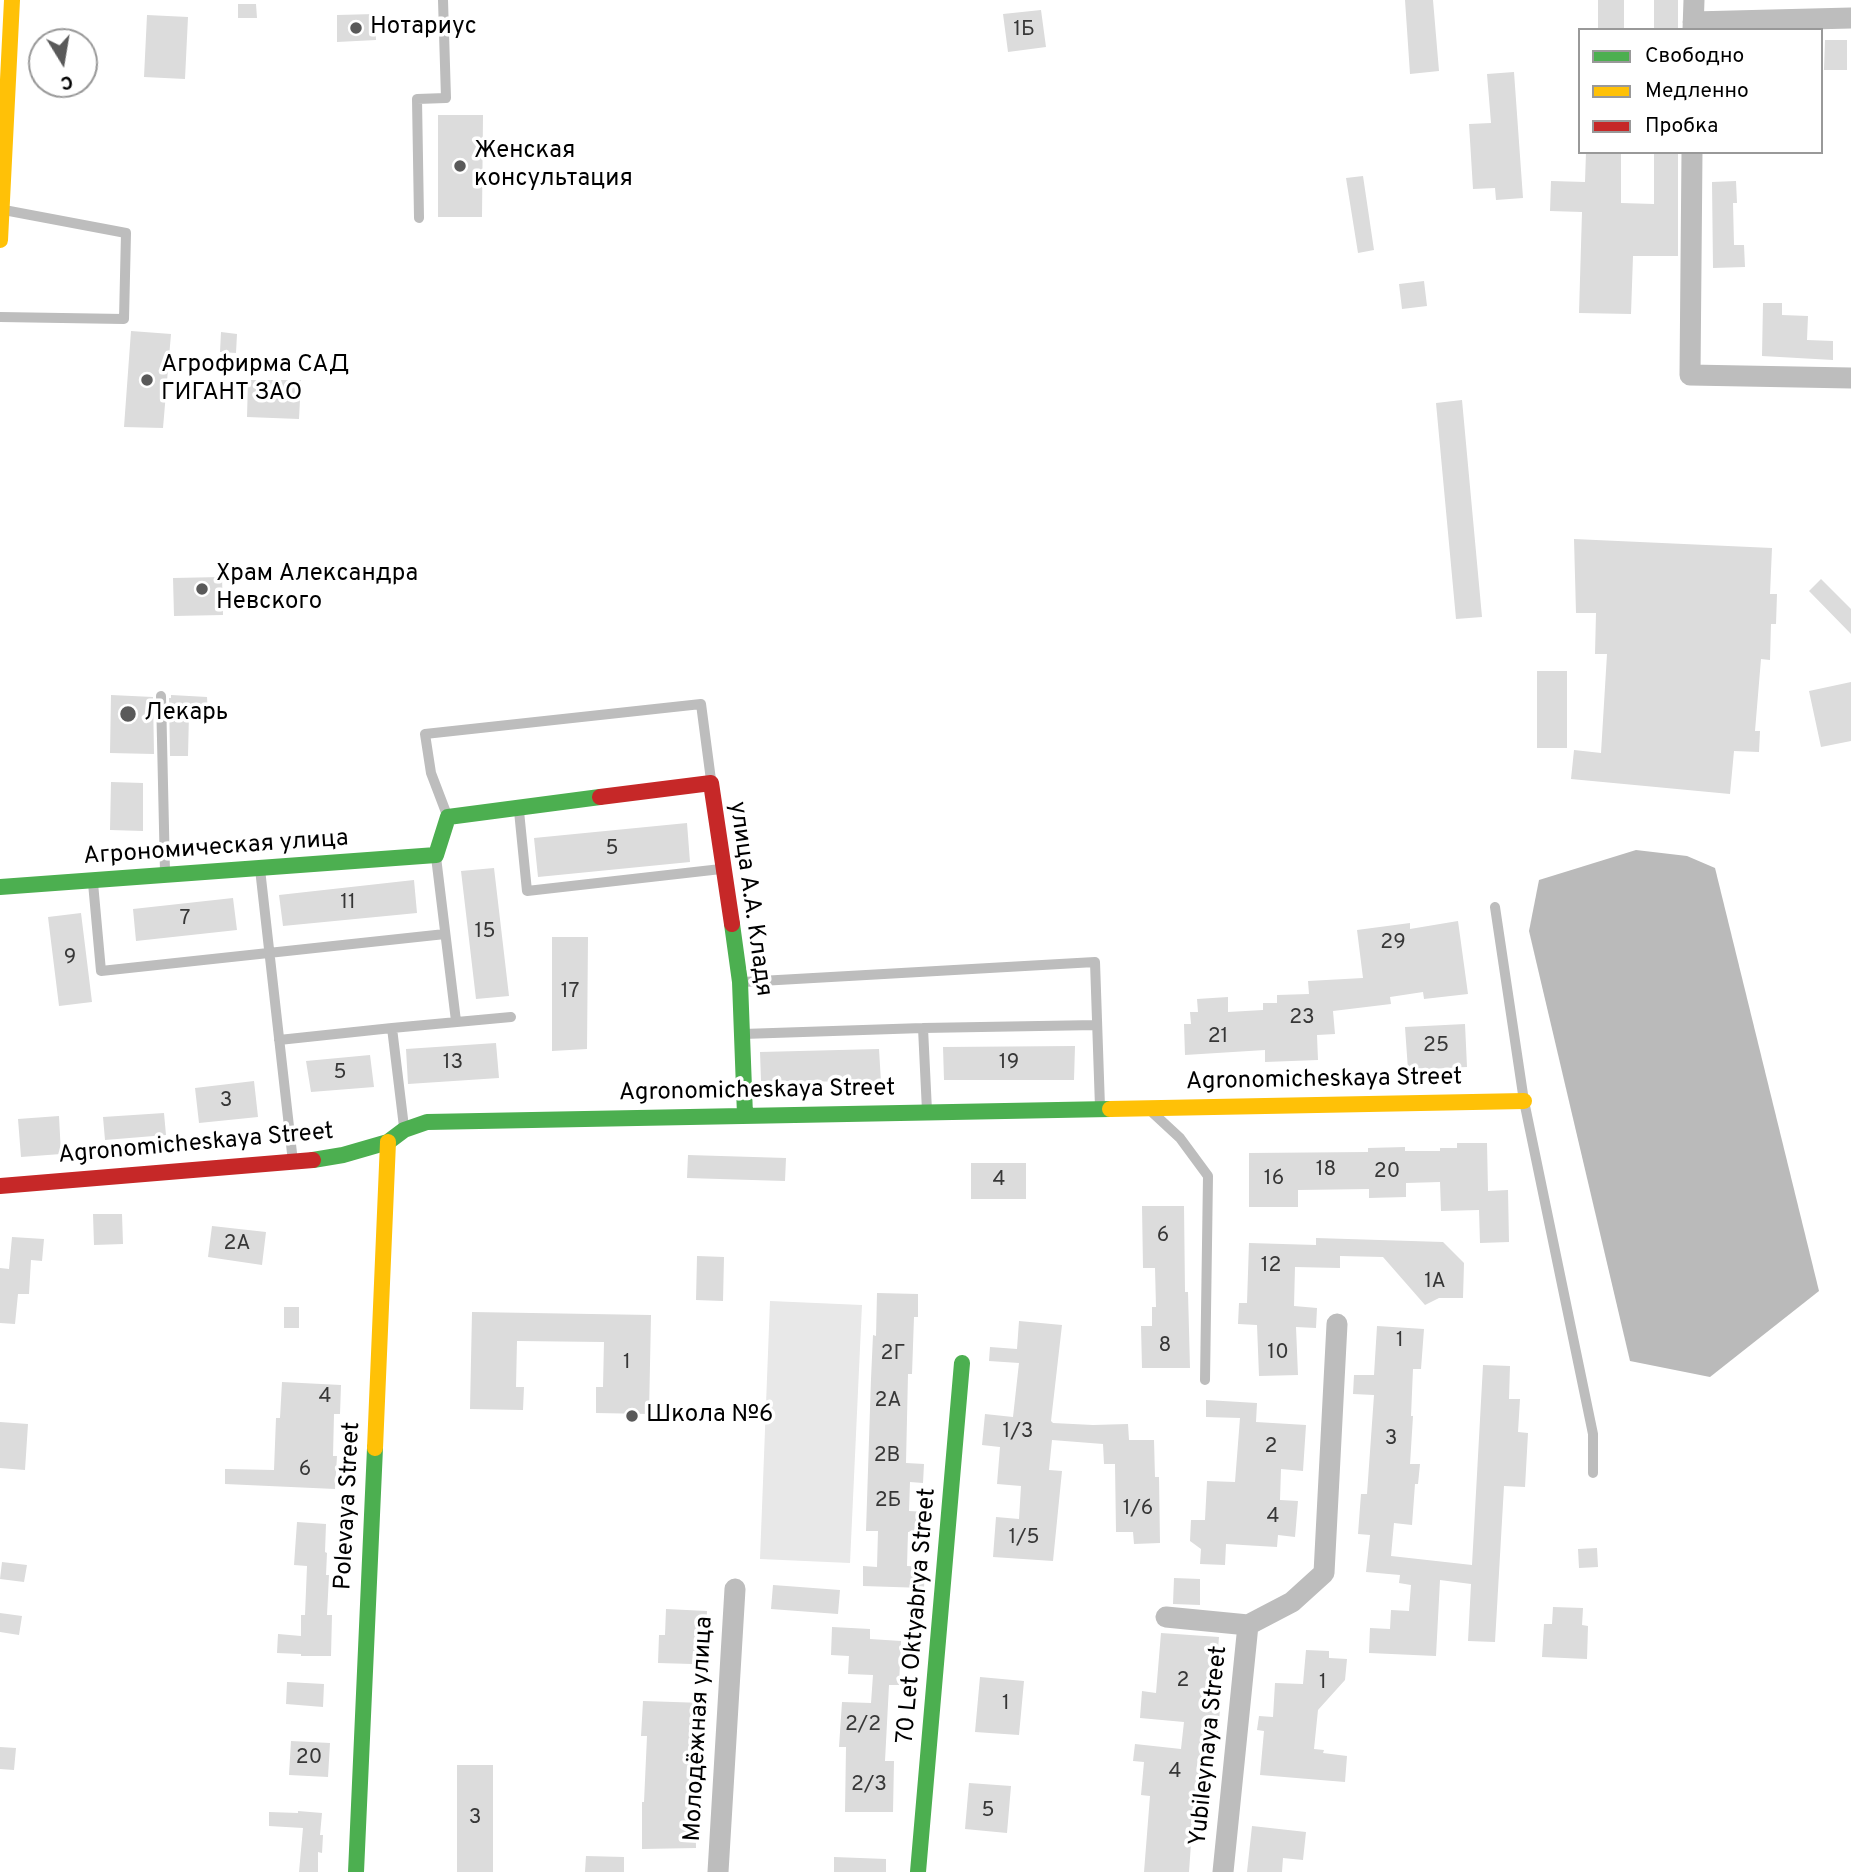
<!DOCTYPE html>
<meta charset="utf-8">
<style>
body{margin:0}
#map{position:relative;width:1851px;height:1872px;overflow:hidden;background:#fff;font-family:Overpass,sans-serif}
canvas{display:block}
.legend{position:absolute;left:1578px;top:28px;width:245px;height:126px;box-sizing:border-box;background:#fff;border:2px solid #999;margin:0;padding:9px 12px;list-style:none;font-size:21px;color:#000}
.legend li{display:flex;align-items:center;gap:14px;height:35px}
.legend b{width:35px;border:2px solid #999}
.north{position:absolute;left:28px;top:28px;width:70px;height:70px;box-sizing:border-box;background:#fff;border:2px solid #999;border-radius:50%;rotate:169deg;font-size:19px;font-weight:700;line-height:28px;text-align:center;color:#000}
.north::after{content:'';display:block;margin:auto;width:24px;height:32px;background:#595959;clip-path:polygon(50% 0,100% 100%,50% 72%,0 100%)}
</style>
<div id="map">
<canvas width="1851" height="1872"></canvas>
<ul class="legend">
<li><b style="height:9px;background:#4caf50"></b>Свободно</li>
<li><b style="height:9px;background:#ffc107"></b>Медленно</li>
<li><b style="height:9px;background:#c62828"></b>Пробка</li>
</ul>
<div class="north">С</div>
</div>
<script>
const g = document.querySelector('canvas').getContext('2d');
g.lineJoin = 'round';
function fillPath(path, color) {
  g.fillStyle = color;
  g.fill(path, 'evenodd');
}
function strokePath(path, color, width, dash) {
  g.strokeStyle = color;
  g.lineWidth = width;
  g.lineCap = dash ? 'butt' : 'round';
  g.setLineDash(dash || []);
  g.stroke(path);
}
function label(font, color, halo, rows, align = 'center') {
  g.font = font + ' Overpass,sans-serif';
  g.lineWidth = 7;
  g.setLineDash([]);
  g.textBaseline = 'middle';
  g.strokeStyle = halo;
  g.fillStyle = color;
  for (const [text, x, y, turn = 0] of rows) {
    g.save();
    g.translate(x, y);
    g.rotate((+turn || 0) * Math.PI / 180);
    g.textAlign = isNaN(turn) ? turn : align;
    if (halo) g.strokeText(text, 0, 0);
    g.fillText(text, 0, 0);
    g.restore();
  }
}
const green = new Path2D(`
 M770 1301 862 1305 850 1563 760 1559Z`);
const water = new Path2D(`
 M1636 850 1687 856 1715 868 1819 1291 1710 1377 1630 1361 1529 931 1539 880Z`);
const building = new Path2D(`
 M1405 0H1433L1439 71 1410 74Z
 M1598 0H1624V30H1598Z
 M1654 0H1678V30H1654Z
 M238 4H256L257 18H238Z
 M1041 10 1046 47 1008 52 1003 14Z
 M375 14 376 40 337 42V15Z
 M147 15 188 17 185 79 144 77Z
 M1825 40H1847V70H1824Z
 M1514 72 1523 198 1496 200 1495 188 1473 189 1469 124 1491 123 1487 74Z
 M438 115H483L482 217H438Z
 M1586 152H1621V203L1654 204V152H1678V256H1633L1631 314 1579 313 1582 212 1550 211 1551 181 1585 182Z
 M1363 176 1374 250 1358 253 1346 178Z
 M1736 181 1737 203H1733L1734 245H1744L1745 267 1713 268 1712 182Z
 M1424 281 1427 306 1402 309 1399 284Z
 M1763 303H1782V315L1808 316 1807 340 1833 341V360L1762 356Z
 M131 331 171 334 163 428 124 427Z
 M221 332 237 334 236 353 220 352Z
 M248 380H301L299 419 247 417Z
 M1462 400 1482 617 1456 619 1436 403Z
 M1574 539 1772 548 1770 594H1777L1776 624H1771L1770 660 1761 659 1755 731H1760L1759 752 1734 751 1730 794 1571 779 1574 750 1601 753 1607 654H1595L1596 613H1576Z
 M222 577 223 615 174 616 173 578Z
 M1821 579 1851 609V634L1809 591Z
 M1537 671H1567V748H1537Z
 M1851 682V741L1821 747 1809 691Z
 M111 695 153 697 154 754 110 753Z
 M171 695 207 697 208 714 189 713 188 756H170L169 698H171Z
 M111 782 143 783V831L110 830Z
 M687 823 690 862 538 877 534 838Z
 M494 868 509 996 476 999 461 871Z
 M414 880 417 913 283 926 279 895Z
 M233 898 237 930 136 941 133 909Z
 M81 913 92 1002 59 1006 48 917Z
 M1458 921 1468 994 1424 999 1423 992 1390 997 1391 1004 1333 1011 1335 1034 1317 1035 1318 1060 1265 1062V1050L1185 1055 1184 1024H1191L1190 1012H1198L1197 999 1228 997V1012L1263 1010V1003H1277V995L1309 994 1308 981 1363 978 1357 930 1410 923V929Z
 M552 937H588L587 1049 552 1051Z
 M1465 1024 1467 1067 1408 1070 1405 1027Z
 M496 1043 499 1078 408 1084 406 1049Z
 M1075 1046 1074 1080H944L943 1047Z
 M879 1049 881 1082 761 1081 760 1052Z
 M370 1055 374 1087 311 1092 306 1061Z
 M254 1081 258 1117 199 1123 195 1088Z
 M164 1113 166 1135 105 1140 103 1117Z
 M59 1116 61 1154 21 1157 18 1119Z
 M1457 1143H1487L1488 1191 1508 1190 1509 1242 1480 1243 1479 1210 1441 1211 1440 1182 1406 1183V1197L1369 1198V1189L1298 1190V1207H1249V1153L1368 1152V1148L1405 1147V1151H1440V1148H1457Z
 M688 1155 786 1158 785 1181 687 1178Z
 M971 1163H1026V1199H971Z
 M1142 1206H1184L1185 1292H1188L1190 1368H1142L1141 1326H1152V1307H1156L1155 1268H1143Z
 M93 1214H122L123 1244 94 1245Z
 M212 1226 266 1232 262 1265 208 1257Z
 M12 1237 44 1239 42 1261 31 1260 29 1294H18L15 1324 0 1323V1268L9 1269Z
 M1316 1238 1443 1242 1464 1263 1463 1298H1439L1425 1305 1383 1257 1340 1256V1268L1295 1267 1294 1306 1317 1308 1316 1328 1296 1327 1298 1375 1259 1376 1257 1325 1238 1324 1239 1303H1247L1249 1243 1316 1245Z
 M697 1256 724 1257 723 1301 696 1300Z
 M877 1293 918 1294V1317H914L912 1374H908L906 1463 924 1464 923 1483 910 1482 909 1511 927 1512 926 1532H908L907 1566 925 1567 924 1588 863 1586V1566L877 1567 878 1531H866L871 1379 873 1335 876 1336Z
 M284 1307H299V1328H284Z
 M472 1312 651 1315 649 1414 596 1413V1387H603L604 1342 517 1341 516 1387H524L523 1410 470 1409Z
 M1019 1321 1062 1325 1051 1421 1053 1423 1093 1425 1128 1424 1129 1440H1154L1155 1477H1159L1160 1543 1134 1544 1133 1532H1116L1115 1464H1104L1103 1444 1052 1440 1049 1470 1062 1471 1053 1561 993 1557 996 1517 1019 1519 1021 1486 997 1484 1000 1447 982 1445 985 1414 1013 1417 1019 1363 989 1361 990 1347 1017 1349Z
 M1377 1326 1424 1329 1421 1369H1413L1411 1416H1413L1410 1464H1420L1418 1484H1415L1412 1525 1394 1523 1391 1556 1472 1565 1483 1365 1510 1366 1509 1399H1520L1518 1432 1528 1433 1525 1487 1504 1486 1495 1642 1468 1641 1471 1584 1440 1580 1436 1656 1369 1653 1370 1628 1390 1629 1391 1610 1409 1611 1411 1585 1399 1583 1400 1575 1366 1572 1370 1535 1358 1534 1361 1494H1367L1374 1395 1353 1394 1354 1375H1374Z
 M282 1382 341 1385 340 1414H334L333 1456H337L335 1489 225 1484V1469L274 1470 276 1418H280Z
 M1206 1400 1257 1403 1256 1422 1306 1425 1303 1471 1281 1469 1280 1500 1298 1501 1295 1537 1278 1535 1277 1547 1226 1544 1225 1565 1200 1564 1201 1549 1190 1541 1191 1520H1205L1207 1481 1235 1482 1240 1418 1206 1417Z
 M0 1422 28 1424 25 1470 0 1468Z
 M297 1522 326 1524 325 1552 327 1553 326 1575H329L327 1615H332L331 1656H301V1654L277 1653 278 1634 301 1636V1615H305L307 1566 294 1565Z
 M1597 1548 1598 1567 1579 1568 1578 1549Z
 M2 1562 27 1565 24 1582 0 1579Z
 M1174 1578 1200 1579V1605L1173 1604Z
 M773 1585 840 1590 838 1614 771 1609Z
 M1553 1607 1583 1608 1582 1625 1588 1626 1587 1659 1542 1657 1544 1624H1552Z
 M666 1609 707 1611 706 1651H693L692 1664 658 1663 659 1635H665Z
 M0 1613 22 1616 19 1635 0 1632Z
 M832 1627 870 1629V1639L901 1641 899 1685H889L885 1761H894L893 1812H845L846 1747H839L842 1702 871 1703 873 1675 848 1674 849 1656 831 1655Z
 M1161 1633 1219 1637 1214 1697 1221 1698 1218 1732 1211 1731 1205 1784 1212 1785 1210 1803 1194 1801 1189 1872H1144L1150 1796 1141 1795 1144 1762 1133 1761 1135 1744 1181 1749 1184 1722 1140 1718 1142 1691 1156 1693Z
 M1306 1650 1329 1651V1658L1347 1659 1345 1680 1318 1710 1314 1749 1324 1750 1323 1753 1347 1756 1345 1782 1260 1775 1264 1731 1257 1730 1259 1716 1273 1717 1275 1683 1303 1684Z
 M980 1677 1024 1681 1019 1735 975 1732Z
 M287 1682 324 1684 323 1707 286 1704Z
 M643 1701 704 1703 703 1738 691 1737 688 1801H695L696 1848 642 1849V1802H644L647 1736H641Z
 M291 1741 330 1743 328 1777 289 1775Z
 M0 1747 16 1748 14 1770 0 1769Z
 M457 1765H493V1872H457Z
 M969 1783 1011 1786 1007 1833 965 1829Z
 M298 1811 322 1813 320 1835H323L322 1853 318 1852V1872H299L303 1828 269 1826V1812L298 1813Z
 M1252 1826 1306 1832 1303 1860 1283 1858 1282 1872H1247Z
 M586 1856 624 1857V1872H585Z
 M834 1857 886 1859V1872H834Z`);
const lane = new Path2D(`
 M419 218 417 99 446 98 443 0
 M0 317 124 319 126 233 4 210
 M161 696 165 872
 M519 811 527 891 721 869
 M447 815 431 773 425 734 701 704 711 780
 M436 857 456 1021
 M260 869 293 1162
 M93 883 101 971 445 934
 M1495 907 1524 1101 1593 1434V1473
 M743 982 1095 962 1100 1107
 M392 1028 511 1017
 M923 1028 927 1111
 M743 1034 923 1028 1097 1025
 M279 1040 392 1028 404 1127
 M1153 1113 1180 1138 1208 1176 1205 1380`);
const street = new Path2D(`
 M1693 22 1851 18
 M1693 30 1694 0
 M1692 152 1690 375 1851 378
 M1166 1617 1248 1625 1292 1602 1324 1573 1337 1324
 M718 1872 735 1589
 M1223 1872 1248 1625`);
const fast = new Path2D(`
 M0 887 436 855 448 817 600 797
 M732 924 740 982 745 1115
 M313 1160 343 1155 388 1142 404 1130 427 1122 1110 1109
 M356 1872 375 1448
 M918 1872 962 1363`);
const slow = new Path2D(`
 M0 240 12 0
 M1110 1109 1524 1101
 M375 1448 388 1142`);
const jam = new Path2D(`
 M600 797 711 783 732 924
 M0 1186 313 1160`);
const markers = [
 [356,28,7,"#595959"],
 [460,166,7,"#595959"],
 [147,380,7,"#595959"],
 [202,589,7,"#595959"],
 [128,714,9,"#595959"],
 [632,1416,7,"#595959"]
];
const numberNames = [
 ["1Б",1024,31],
 ["5",612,850],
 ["11",348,904],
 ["7",185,920],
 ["15",485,933],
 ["29",1393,944],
 ["9",70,959],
 ["17",570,993],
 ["23",1302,1019],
 ["21",1218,1038],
 ["25",1436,1047],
 ["13",453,1064],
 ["19",1009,1064],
 ["5",340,1074],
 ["3",226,1102],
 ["18",1326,1171],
 ["20",1387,1173],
 ["16",1274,1180],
 ["4",999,1181],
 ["6",1163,1237],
 ["2А",237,1245],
 ["12",1271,1267],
 ["1А",1435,1283],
 ["1",1400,1342],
 ["8",1165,1347],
 ["10",1278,1354],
 ["2Г",893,1355],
 ["1",627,1364],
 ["4",325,1398],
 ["2А",888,1402],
 ["1/3",1018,1433],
 ["3",1391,1440],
 ["2",1271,1448],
 ["2В",887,1457],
 ["6",305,1471],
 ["2Б",888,1502],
 ["1/6",1138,1510],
 ["4",1273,1518],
 ["1/5",1024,1539],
 ["2",1183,1682],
 ["1",1323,1684],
 ["1",1006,1705],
 ["2/2",863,1726],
 ["20",309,1759],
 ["4",1175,1773],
 ["2/3",869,1786],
 ["5",988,1812],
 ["3",475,1819]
];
const poiNames = [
 ["Нотариус",370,28],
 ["Женская",474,152],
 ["консультация",474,180],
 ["Агрофирма САД",161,366],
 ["ГИГАНТ ЗАО",161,394],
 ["Храм Александра",216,575],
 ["Невского",216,603],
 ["Лекарь",144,714],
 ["Школа №6",646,1416]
];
const streetNames = [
 ["Агрономическая улица",216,849,-4],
 ["улица А.А. Кладя",749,899,82],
 ["Agronomicheskaya Street",1324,1081,-1],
 ["Agronomicheskaya Street",757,1092,-1],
 ["Agronomicheskaya Street",196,1145,-5],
 ["Polevaya Street",349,1506,-87],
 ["70 Let Oktyabrya Street",918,1616,-85],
 ["Молодёжная улица",700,1729,-87],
 ["Yubileynaya Street",1210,1746,-84]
];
fillPath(green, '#e8e8e8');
fillPath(water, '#bababa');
fillPath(building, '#dcdcdc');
strokePath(lane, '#bdbdbd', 10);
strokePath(street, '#bdbdbd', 21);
strokePath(fast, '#4caf50', 16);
strokePath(slow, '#ffc107', 16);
strokePath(jam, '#c62828', 16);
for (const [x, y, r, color] of markers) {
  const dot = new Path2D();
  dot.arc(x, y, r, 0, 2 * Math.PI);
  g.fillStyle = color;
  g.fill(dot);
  strokePath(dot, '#fff', 2.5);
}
label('21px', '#373737', null, numberNames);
label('24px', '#000', '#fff', poiNames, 'left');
label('24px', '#000', '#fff', streetNames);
</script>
